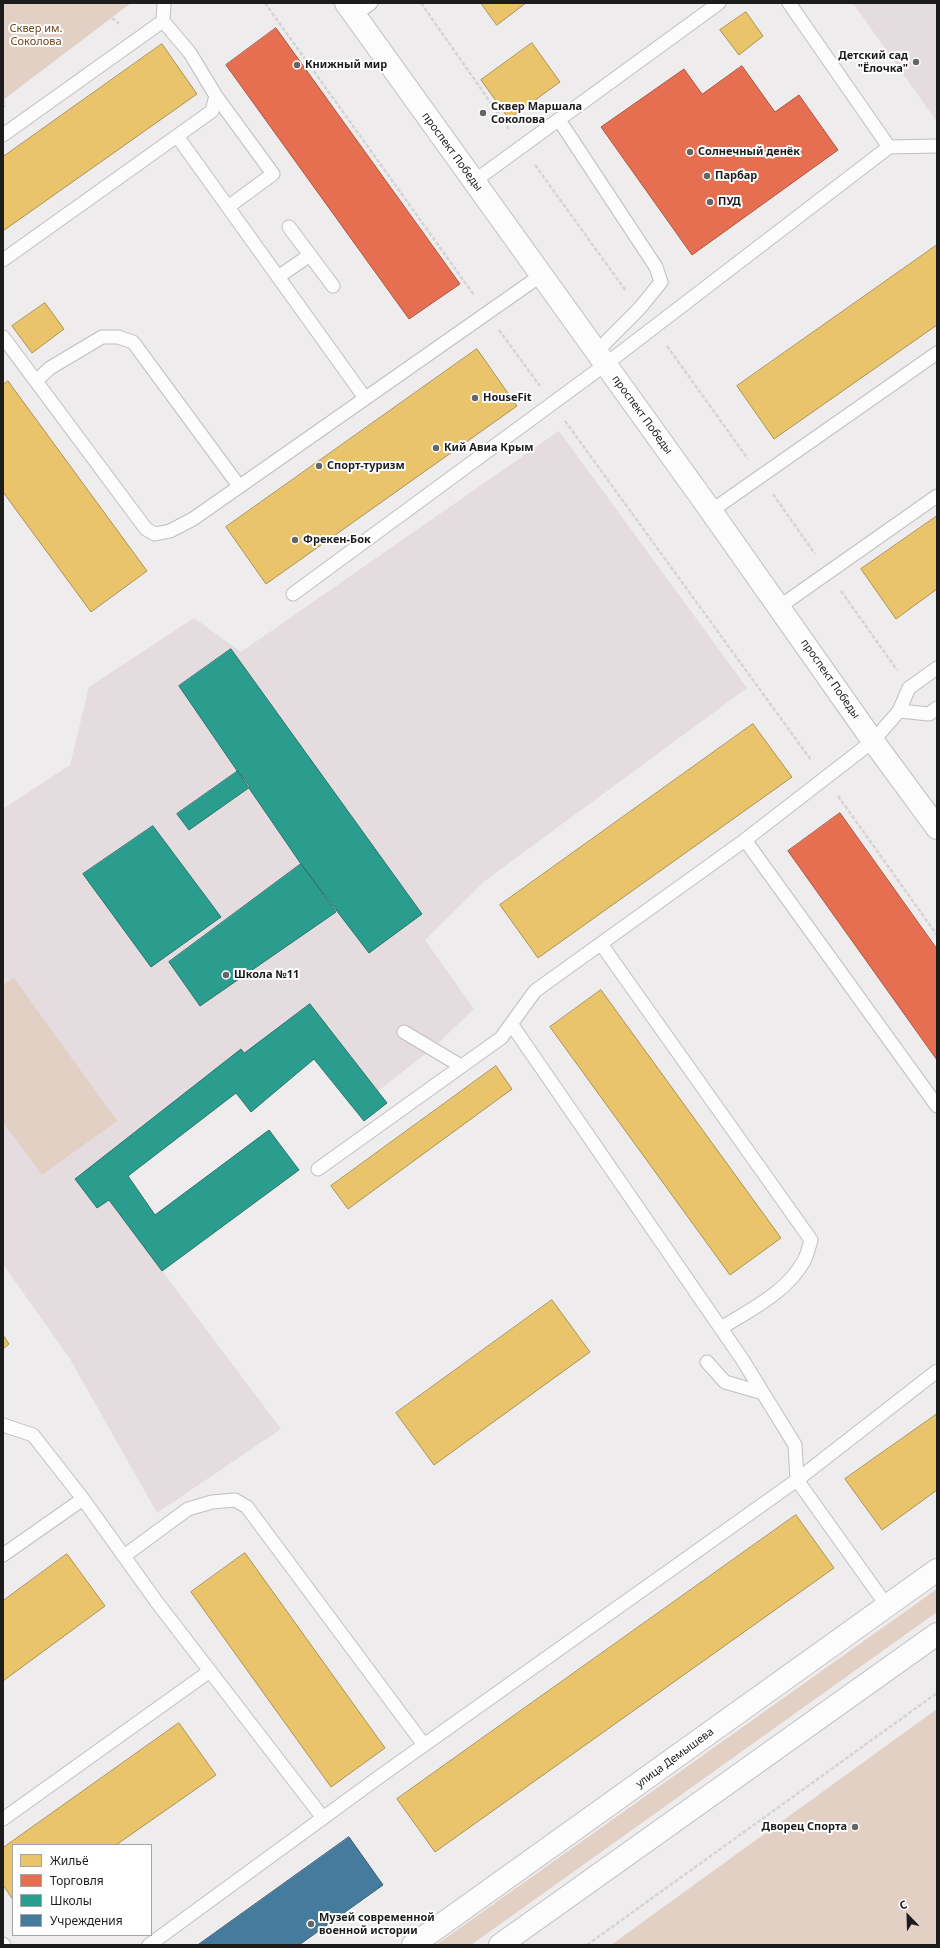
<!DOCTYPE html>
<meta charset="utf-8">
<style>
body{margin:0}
#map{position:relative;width:940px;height:1948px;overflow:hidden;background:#eeeced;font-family:"Noto Sans",sans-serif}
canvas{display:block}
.frame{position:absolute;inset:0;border:4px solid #1d1c1c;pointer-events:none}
.legend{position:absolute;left:12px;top:1844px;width:140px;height:92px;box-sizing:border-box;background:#fff;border:1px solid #a5a4a4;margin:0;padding:5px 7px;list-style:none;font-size:12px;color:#1d1c1c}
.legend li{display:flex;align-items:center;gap:8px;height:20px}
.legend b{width:20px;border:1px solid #a5a4a4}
.north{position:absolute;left:888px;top:1896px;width:40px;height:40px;-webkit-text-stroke:3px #fff;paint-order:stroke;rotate:337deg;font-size:11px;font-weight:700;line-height:16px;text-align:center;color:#1d1c1c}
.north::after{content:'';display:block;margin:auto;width:14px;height:18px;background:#1d1c1c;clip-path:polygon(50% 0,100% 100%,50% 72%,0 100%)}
</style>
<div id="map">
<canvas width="940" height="1948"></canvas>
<div class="frame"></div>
<ul class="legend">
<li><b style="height:11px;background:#e9c46a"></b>Жильё</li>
<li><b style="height:11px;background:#e76f51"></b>Торговля</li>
<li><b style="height:11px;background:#2a9d8f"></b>Школы</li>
<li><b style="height:11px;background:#457b9d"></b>Учреждения</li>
</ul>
<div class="north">С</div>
</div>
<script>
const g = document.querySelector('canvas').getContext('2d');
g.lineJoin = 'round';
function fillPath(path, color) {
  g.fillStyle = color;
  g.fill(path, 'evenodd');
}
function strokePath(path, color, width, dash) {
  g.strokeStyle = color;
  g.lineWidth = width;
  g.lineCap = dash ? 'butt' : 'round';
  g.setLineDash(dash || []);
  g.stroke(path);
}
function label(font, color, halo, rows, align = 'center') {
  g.font = font + ' "Noto Sans",sans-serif';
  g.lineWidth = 4;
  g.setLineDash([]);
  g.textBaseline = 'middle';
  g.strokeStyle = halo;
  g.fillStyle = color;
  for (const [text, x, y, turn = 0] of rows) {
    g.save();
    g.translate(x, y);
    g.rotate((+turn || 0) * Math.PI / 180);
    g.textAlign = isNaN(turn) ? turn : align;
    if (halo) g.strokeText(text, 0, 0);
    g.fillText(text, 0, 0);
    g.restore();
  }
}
const built = new Path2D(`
 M853 3H937V122Z
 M559 431 747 688 486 880 425 940 474 1009 433 1048 378 1091 325 1023 128 1176 155 1215 133 1232 281 1429 157 1513 70 1359 3 1264V809L70 765 89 687 194 618 241 652Z`);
const green = new Path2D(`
 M3 3H131L3 100Z
 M14 978 117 1121 42 1175 3 1122V985Z
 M937 1589V1612L471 1945H436Z
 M937 1709V1945H611Z`);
const homes = new Path2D(`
 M481 3H526L497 25Z
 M746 12 763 36 739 55 720 30Z
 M532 43 560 82 509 119 481 80Z
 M162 44 197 94 3 231V157Z
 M937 245V325L774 439 737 386Z
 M45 303 64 329 32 353 12 326Z
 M477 349 517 406 266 584 226 527Z
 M8 381 147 571 91 612 3 492V385Z
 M937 516V589L896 619 861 569Z
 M753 724 792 777 538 958 500 905Z
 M601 990 781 1238 730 1275 550 1027Z
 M496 1066 512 1089 348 1209 331 1186Z
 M552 1300 590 1352 434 1465 396 1413Z
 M3 1335 9 1344 3 1349Z
 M937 1414V1490L882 1530 845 1479Z
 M796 1515 834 1568 435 1852 397 1799Z
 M245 1553 385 1748 331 1787 191 1592Z
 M67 1554 105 1606 3 1681V1601Z
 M179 1723 216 1775 116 1845H13V1900L3 1885V1848Z`);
const shops = new Path2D(`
 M276 28 460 284 409 319 226 65Z
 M742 66 775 112 799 95 838 150 692 255 601 127 684 69 702 94Z
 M840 813 937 949V1060L788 851Z`);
const schools = new Path2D(`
 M231 649 422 914 369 953 301 864 179 686Z
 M238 771 250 787 189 830 177 814Z
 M153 826 221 917 151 967 83 874Z
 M301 864 336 912 200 1006 169 962Z
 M310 1004 387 1103 364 1121 314 1059 251 1112 236 1093 128 1176 155 1215 269 1130 299 1170 162 1271 109 1200 97 1208 75 1179 241 1049 244 1053Z`);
const public = new Path2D(`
 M349 1837 383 1885 299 1945H198Z`);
const path = new Path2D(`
 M265 3 474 295
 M421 3 509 129
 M112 18 119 24
 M3 100 5 107
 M535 165 626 291
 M499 330 540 386
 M667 346 748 459
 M565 421 811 760
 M773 494 815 554
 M841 591 897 670
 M838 796 937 935
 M587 1945 937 1693`);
const lane = new Path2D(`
 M789 3 889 147
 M354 15 371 3
 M163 21 190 53 216 96 212 111 177 136 365 398
 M216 96 273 174 228 207
 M563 126 656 267 661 282 639 309 596 352
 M3 135 163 21 164 3
 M473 182 719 3
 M289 227 333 286
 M3 260 177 136
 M278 277 310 255
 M3 337 146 529 155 534 170 531 193 519 540 276
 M36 381 50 368 102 337H118L133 342 239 486
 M711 511 937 353
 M293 594 606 364 889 147 937 146
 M779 607 937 496
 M899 711 929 714 937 708
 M745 840 937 1106
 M601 944 811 1240C809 1247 807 1255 804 1261 787 1292 750 1310 721 1328
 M512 1025 742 1359 795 1445 797 1480 887 1606
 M404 1032 461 1066
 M318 1169 501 1038 535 991 745 840 873 741 899 711 909 688 937 668
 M707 1362 725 1382 763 1393
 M3 1425 33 1435 83 1499
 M3 1555 83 1499 156 1601 323 1818
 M124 1556 188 1509 212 1502 235 1500 247 1507 424 1745
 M3 1819 210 1671
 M3 1944 4 1945
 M149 1945 379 1777 797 1480 937 1371`);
const secondary = new Path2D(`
 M346 3 711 511 873 741 937 828
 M413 1945 937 1570
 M500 1945 937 1634`);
const markers = [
 [916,62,4,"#666565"],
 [297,65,4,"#666565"],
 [483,113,4,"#666565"],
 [690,152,4,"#666565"],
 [707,176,4,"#666565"],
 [710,202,4,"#666565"],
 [475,398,4,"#666565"],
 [436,448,4,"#666565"],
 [319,466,4,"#666565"],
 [295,540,4,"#666565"],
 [226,975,4,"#666565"],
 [855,1827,4,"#666565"],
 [311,1924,4,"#666565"]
];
const parkNames = [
 ["Сквер им.",36,29],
 ["Соколова",36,42]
];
const poiNames = [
 ["Детский сад",908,56,"right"],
 ["\"Ёлочка\"",908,69,"right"],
 ["Книжный мир",305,65],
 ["Сквер Маршала",491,107],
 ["Соколова",491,120],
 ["Солнечный денёк",698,152],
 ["Парбар",715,176],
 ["ПУД",718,202],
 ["HouseFit",483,398],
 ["Кий Авиа Крым",444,448],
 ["Спорт-туризм",327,466],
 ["Фрекен-Бок",303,540],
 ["Школа №11",234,975],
 ["Дворец Спорта",847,1827,"right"],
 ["Музей современной",319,1918],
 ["военной истории",319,1931]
];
const streetNames = [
 ["проспект Победы",452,152,54],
 ["проспект Победы",642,415,54],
 ["проспект Победы",830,679,55],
 ["улица Демышева",675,1758,-36]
];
fillPath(built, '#e4dcde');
fillPath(green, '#e2d0c5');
fillPath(homes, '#e9c46a');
strokePath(homes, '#ac9253', 1);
fillPath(shops, '#e76f51');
strokePath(shops, '#aa5641', 1);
fillPath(schools, '#2a9d8f');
strokePath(schools, '#26766c', 1);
fillPath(public, '#457b9d');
strokePath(public, '#395e76', 1);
strokePath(lane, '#c1bfc0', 15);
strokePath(secondary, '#c1bfc0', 24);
strokePath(path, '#d5d4d5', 2.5, [4, 2]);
strokePath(lane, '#fcfcfc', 13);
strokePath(secondary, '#fcfcfc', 22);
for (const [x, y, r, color] of markers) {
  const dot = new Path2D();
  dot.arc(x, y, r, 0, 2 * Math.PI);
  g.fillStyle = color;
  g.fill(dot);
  strokePath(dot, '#fff', 1.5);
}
label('11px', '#73451e', '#fff', parkNames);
label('bold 11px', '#1d1c1c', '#fff', poiNames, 'left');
label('11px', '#1d1c1c', '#fff', streetNames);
</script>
